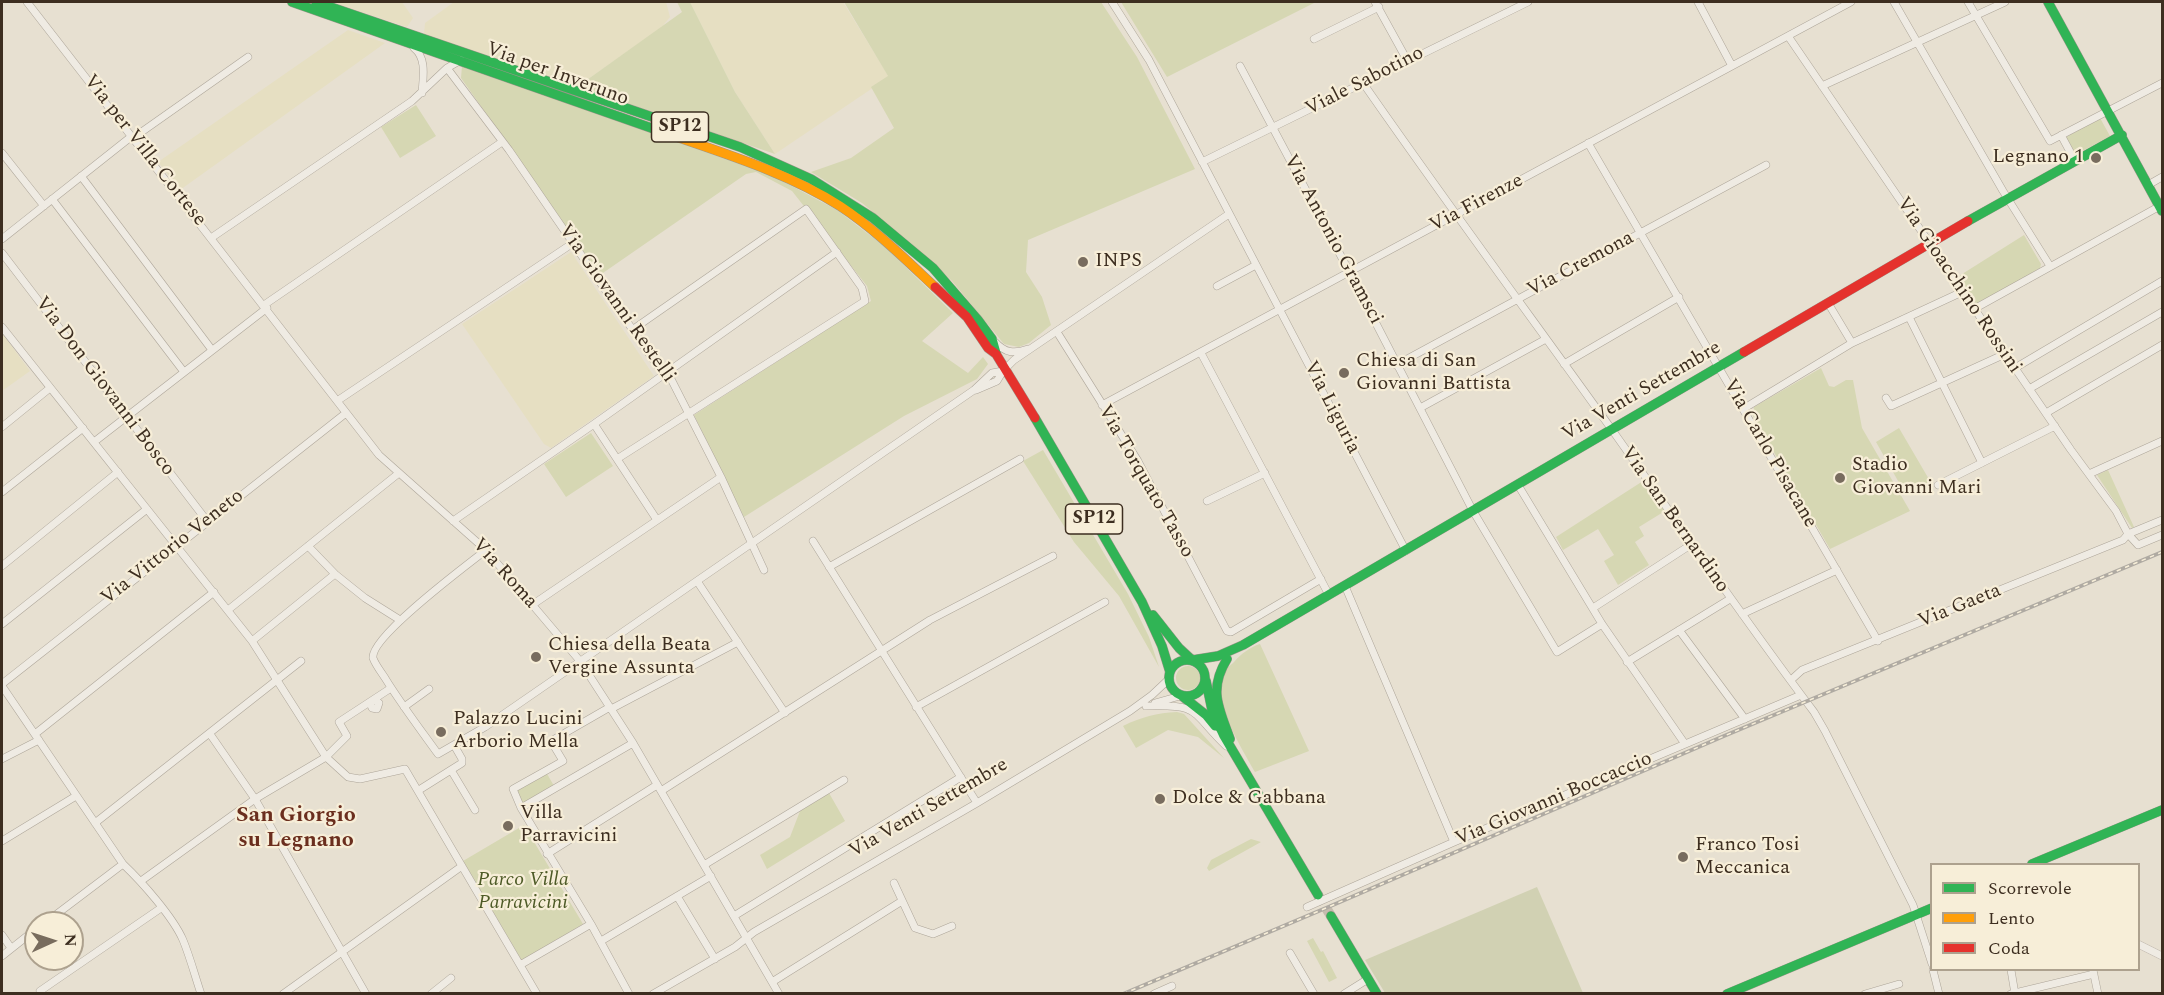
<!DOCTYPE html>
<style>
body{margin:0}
#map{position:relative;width:2164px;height:995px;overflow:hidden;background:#e7e0d1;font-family:Spectral,serif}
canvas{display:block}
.frame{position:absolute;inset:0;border:3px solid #3d2e20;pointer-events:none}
.legend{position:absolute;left:1930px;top:863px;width:210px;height:108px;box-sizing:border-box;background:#f7eed8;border:2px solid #ada18e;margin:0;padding:8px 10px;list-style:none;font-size:18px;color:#3d2e20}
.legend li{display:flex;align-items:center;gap:12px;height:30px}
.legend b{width:30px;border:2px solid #ada18e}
.north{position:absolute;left:24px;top:911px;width:60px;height:60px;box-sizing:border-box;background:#f7eed8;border:2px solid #ada18e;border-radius:50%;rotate:87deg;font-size:16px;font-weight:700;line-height:24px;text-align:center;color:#3d2e20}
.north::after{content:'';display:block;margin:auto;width:21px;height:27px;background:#786c5e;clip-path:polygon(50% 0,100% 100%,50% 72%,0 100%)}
</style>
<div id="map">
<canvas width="2164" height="995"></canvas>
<div class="frame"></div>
<ul class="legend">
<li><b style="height:8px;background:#30b455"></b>Scorrevole</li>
<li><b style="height:8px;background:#ff9f0a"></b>Lento</li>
<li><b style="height:8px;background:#e5322d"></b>Coda</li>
</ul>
<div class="north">N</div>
</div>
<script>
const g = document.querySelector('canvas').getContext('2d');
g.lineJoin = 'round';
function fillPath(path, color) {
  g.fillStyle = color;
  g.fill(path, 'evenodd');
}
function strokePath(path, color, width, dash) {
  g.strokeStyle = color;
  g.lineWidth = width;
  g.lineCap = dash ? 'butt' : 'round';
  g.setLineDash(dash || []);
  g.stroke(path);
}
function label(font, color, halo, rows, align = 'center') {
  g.font = font + ' Spectral,serif';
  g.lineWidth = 4.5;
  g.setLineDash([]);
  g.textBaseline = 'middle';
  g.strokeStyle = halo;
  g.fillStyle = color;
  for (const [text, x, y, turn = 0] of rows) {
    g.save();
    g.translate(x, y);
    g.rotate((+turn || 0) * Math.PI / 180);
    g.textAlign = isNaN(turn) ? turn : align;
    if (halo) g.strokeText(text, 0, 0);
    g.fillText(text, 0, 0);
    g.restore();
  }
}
const farmland = new Path2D(`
 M331 2H402L413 18 407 27Z
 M454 2H666L670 17 661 28 584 82 591 91 424 34 425 23Z
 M690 2H843L889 77 775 154 735 92Z
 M348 30 385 43 180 190 158 162Z
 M571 252 654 376 551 448 544 444 462 324Z
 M2 333 30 371 2 391Z`);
const green = new Path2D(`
 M677 2H690L735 92 775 154 591 91 584 82 682 12Z
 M844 2H1101L1137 57 1195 169 1028 240 1026 272 1042 297 1051 325 1029 343 1019 347 1004 344 952 281 913 245 862 203 811 172 851 158 894 128 871 87 888 76Z
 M1121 2H1316L1167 77Z
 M462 66 771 175 837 210 884 246 953 313 922 341 968 373 983 357 988 364 977 379 904 416 744 517 694 415 871 301 867 286 792 191 756 172 746 174 600 275 461 78Z
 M416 105 436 136 400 158 381 127Z
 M2100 118 2110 136 2075 155 2066 137Z
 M2024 235 2041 264 2040 268 1978 305 1973 304 1958 282 1961 280 1959 276Z
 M1821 368 1829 386 1834 387 1846 380H1853L1862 428 1910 511 1830 549 1753 416 1754 407Z
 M1899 428 1930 481 1906 495 1876 442Z
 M591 433 613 466 566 497 544 464Z
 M1043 450 1128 594 1149 637 1159 667 1119 596 1074 542 1023 461Z
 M2108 470 2134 527 2132 528 2097 475Z
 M1643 481 1665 511 1639 527 1644 536 1635 542 1649 565 1618 585 1604 561 1614 555 1598 529 1563 550 1556 537Z
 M1260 644 1309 751 1255 772C1242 748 1210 700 1224 672 1226 668 1231 665 1234 662 1241 654 1250 647 1260 644Z
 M1176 678a12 12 0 1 1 24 0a12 12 0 1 1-24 0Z
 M1177 712 1184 714 1224 758 1198 737 1168 730 1136 748 1123 726C1141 717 1157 713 1177 712Z
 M546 772 554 786 521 806 515 789Z
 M829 793 845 821 767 869 760 855 790 837 800 811Z
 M524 825 583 924 522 961 463 861Z
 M1251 839 1261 842 1209 871 1207 868 1211 860Z
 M1313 938 1321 952 1323 951 1337 978 1329 982 1307 941Z`);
const cemetery = new Path2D(`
 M1537 887 1583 993H1385L1365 960Z`);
const primaryTunnel = new Path2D(`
 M1318 895 1331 916`);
const street = new Path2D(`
 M27 2 379 455 486 550 580 661 633 743 779 994
 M1112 2 1149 60 1406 551
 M1375 2 1407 60
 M1698 2 1732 66
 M1894 2 2003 191 2050 266
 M1968 2 2050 141 2162 83
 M1788 36 2071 450 2116 511 2128 534 2138 545 2162 535
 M1314 39 1379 7
 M414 48C427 58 423 78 422 93
 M1240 66 1351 275 1473 511 1557 652 1602 624
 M447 68 509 150 661 371 669 375 721 477 764 570
 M1363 83C1445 201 1531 317 1615 434 1681 527 1745 621 1814 712L1825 731 1913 905 1932 964
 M1822 86 2005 2
 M2061 135 2075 161
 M133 138 248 57
 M1588 143 1878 641
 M2 153 44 206
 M1202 162 1528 2
 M81 176 212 350
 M2148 185 2162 177
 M52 199 184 372
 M211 238 412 101 447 68 461 60
 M2 239 132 136
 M2 253 207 521
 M1217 286 1256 265
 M1828 303 1852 343
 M264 305 502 142
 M1974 309 2160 206
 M1909 317 1982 463
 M2 327 252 641 326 757 348 777 360 779 405 769 537 994
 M1057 332 1138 461 1227 631 1231 632 1321 579
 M995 342C1005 353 1014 354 1028 349
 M1201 353 1329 595
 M1564 364 1679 297
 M1396 365 1766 165
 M2015 368 2162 281
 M2029 389 2162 312
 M976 390 997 381 1003 371 1014 360 1229 214
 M1886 398 1891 406 2005 354
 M337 401 573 243
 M1102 405 1851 2
 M1420 408 1546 339
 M1743 409 1852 343 1962 292
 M2046 413 2162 345
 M594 424 657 520
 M2 427 50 388
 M94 442 267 308
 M617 459 865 301 862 288 806 209 632 330
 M2089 474 2162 441
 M1518 485 1602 624 1685 744
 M1938 485 2055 426
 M2 492 83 428
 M1207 501 1265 473
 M453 521 594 424 837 252
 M813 541 977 803
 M308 546 335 574 365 598 400 620
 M486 550C467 565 370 637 373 658 375 664 381 672 385 678 401 704 420 729 438 754L485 727 974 390 992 373 1003 371
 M2 566 118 472
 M829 567 1020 459
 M697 581 785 713
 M1345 586 1454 842
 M532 605 721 477
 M1593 608 1692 544
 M228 610 399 473
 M1742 614 1837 570
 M2 624 147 509
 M1679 630 1745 719
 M252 641 335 574
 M1627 662 1730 599
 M1791 680 1802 670 2123 540 2128 534 2162 520
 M2 684 346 413
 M2 686 123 864C142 882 173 917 183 940 190 957 195 976 201 994
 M370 703 372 708 377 709 379 703 374 700
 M1155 703 1180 696
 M1146 706C1201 704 1190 711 1226 746
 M404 707 429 689
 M610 707 551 741 563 761 513 789 521 808 591 924 629 994
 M916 707 1105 602
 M611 709 738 642
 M35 734 214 592
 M210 734 255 799 366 994
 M2 759 39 740
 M451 770 475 810
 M419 790 462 763V759L454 745
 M661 791 930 620 1053 556
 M521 808 633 743
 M95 823 301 661
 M2 841 76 796
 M547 854 657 785
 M704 865 844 780
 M141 881 255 799 326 757 347 736 339 722 391 688
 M894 883 915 928 933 934 952 926
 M677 896 715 959
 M1307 907 1454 842 1801 695
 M734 916 961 777
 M45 923 123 864
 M2 935 11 948
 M601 941 711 876
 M2138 944 2162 956
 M1290 953 1314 994
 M2 956 36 929
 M520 965 591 924
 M1933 970 1939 994
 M2011 970 2015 994
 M2093 970 2098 994
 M772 982 902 901
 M40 991 161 908
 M283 994 462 866
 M431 994 451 978
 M653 994 735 947 754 932 977 803 1130 711 1152 695 1169 679
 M1154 994 1172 986
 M1344 994 1368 979
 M1865 994 1899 984
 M2011 994 2094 974`);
const fast = new Path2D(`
 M292 2 657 130
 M316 2 740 147 811 179 873 218 933 268 978 320 992 339 996 353
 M2048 2 2162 211
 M1968 221 2122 135
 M1035 418 1142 602 1162 646 1170 672
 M1153 615 1179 648 1192 660
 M1227 659C1208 690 1219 708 1230 739
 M1169 678a18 18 0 1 1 36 0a18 18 0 1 1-36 0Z
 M1193 660 1218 656 1243 645 1744 352
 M1206 681 1212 710 1224 736 1318 895
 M1182 696 1206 715 1215 726
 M2032 864 2162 810
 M1331 916 1377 994
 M1727 994 1932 908`);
const slow = new Path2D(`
 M657 130C719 152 785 171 840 206 875 229 905 259 935 287`);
const jam = new Path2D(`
 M935 287 967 317 988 348 996 354 1035 418
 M1744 352 1968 221`);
const rail = new Path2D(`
 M1123 994 1333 905 1724 736 2162 552`);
const markers = [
 [2096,158,6,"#786c5e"],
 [1083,262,6,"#786c5e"],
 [1344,373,6,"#786c5e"],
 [1840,478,6,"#786c5e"],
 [536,657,6,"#786c5e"],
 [441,732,6,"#786c5e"],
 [1160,799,6,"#786c5e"],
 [508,826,6,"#786c5e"],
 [1683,857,6,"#786c5e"]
];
const shields = [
 [680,127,57],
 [1094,519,57]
];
const shieldNames = [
 ["SP12",680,127],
 ["SP12",1094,519]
];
const streetNames = [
 ["Via per Inveruno",557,75,20],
 ["Viale Sabotino",1365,82,-27],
 ["Via per Villa Cortese",144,151,52],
 ["Via Firenze",1477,204,-28],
 ["Via Antonio Gramsci",1332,240,62],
 ["Via Cremona",1581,265,-28],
 ["Via Gioacchino Rossini",1958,286,56],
 ["Via Giovanni Restelli",616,304,55],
 ["Via Don Giovanni Bosco",104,387,53],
 ["Via Venti Settembre",1642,392,-30],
 ["Via Liguria",1331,408,63],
 ["Via Carlo Pisacane",1769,454,60],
 ["Via Torquato Tasso",1145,482,60],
 ["Via San Bernardino",1674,520,55],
 ["Via Vittorio Veneto",173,548,-38],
 ["Via Roma",504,574,48],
 ["Via Gaeta",1960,607,-22],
 ["Via Giovanni Boccaccio",1554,800,-23],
 ["Via Venti Settembre",929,809,-30]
];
const poiNames = [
 ["Legnano 1",2084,158,"right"],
 ["INPS",1095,262],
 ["Chiesa di San",1356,362],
 ["Giovanni Battista",1356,385],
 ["Stadio",1852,466],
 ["Giovanni Mari",1852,489],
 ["Chiesa della Beata",548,646],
 ["Vergine Assunta",548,669],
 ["Palazzo Lucini",453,720],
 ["Arborio Mella",453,743],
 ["Dolce & Gabbana",1172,799],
 ["Villa",520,814],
 ["Parravicini",520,837],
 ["Franco Tosi",1695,846],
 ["Meccanica",1695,869]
];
const parkNames = [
 ["Parco Villa",523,881],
 ["Parravicini",523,904]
];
const quarterNames = [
 ["San Giorgio",296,817],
 ["su Legnano",296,842]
];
fillPath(farmland, '#e6dfc2');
fillPath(green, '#d6d7b3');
fillPath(cemetery, '#d1d1b3');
strokePath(primaryTunnel, '#c5bcae', 10, [10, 5]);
strokePath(street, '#ada599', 8);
strokePath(fast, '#9c958a', 10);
strokePath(slow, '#9c958a', 10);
strokePath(jam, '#9c958a', 10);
strokePath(street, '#efebe3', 7);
strokePath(fast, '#30b455', 9);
strokePath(slow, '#ff9f0a', 9);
strokePath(jam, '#e5322d', 9);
strokePath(rail, '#afaaa2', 4);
strokePath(rail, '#f7eed8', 1.5, [4.5]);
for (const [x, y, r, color] of markers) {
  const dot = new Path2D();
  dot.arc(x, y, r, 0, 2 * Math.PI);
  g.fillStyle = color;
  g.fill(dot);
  strokePath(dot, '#f7eed8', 2);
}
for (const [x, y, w] of shields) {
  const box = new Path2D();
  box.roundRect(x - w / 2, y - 15, w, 30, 4.5);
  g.fillStyle = '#f7eed8';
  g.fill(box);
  strokePath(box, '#3d2e20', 1.5);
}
label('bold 18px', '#3d2e20', null, shieldNames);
label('20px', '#3d2e20', '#f7eed8', streetNames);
label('20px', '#3d2e20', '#f7eed8', poiNames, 'left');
label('italic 20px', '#4d5a26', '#f7eed8', parkNames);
label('bold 22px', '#6b2e1e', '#f7eed8', quarterNames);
</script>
